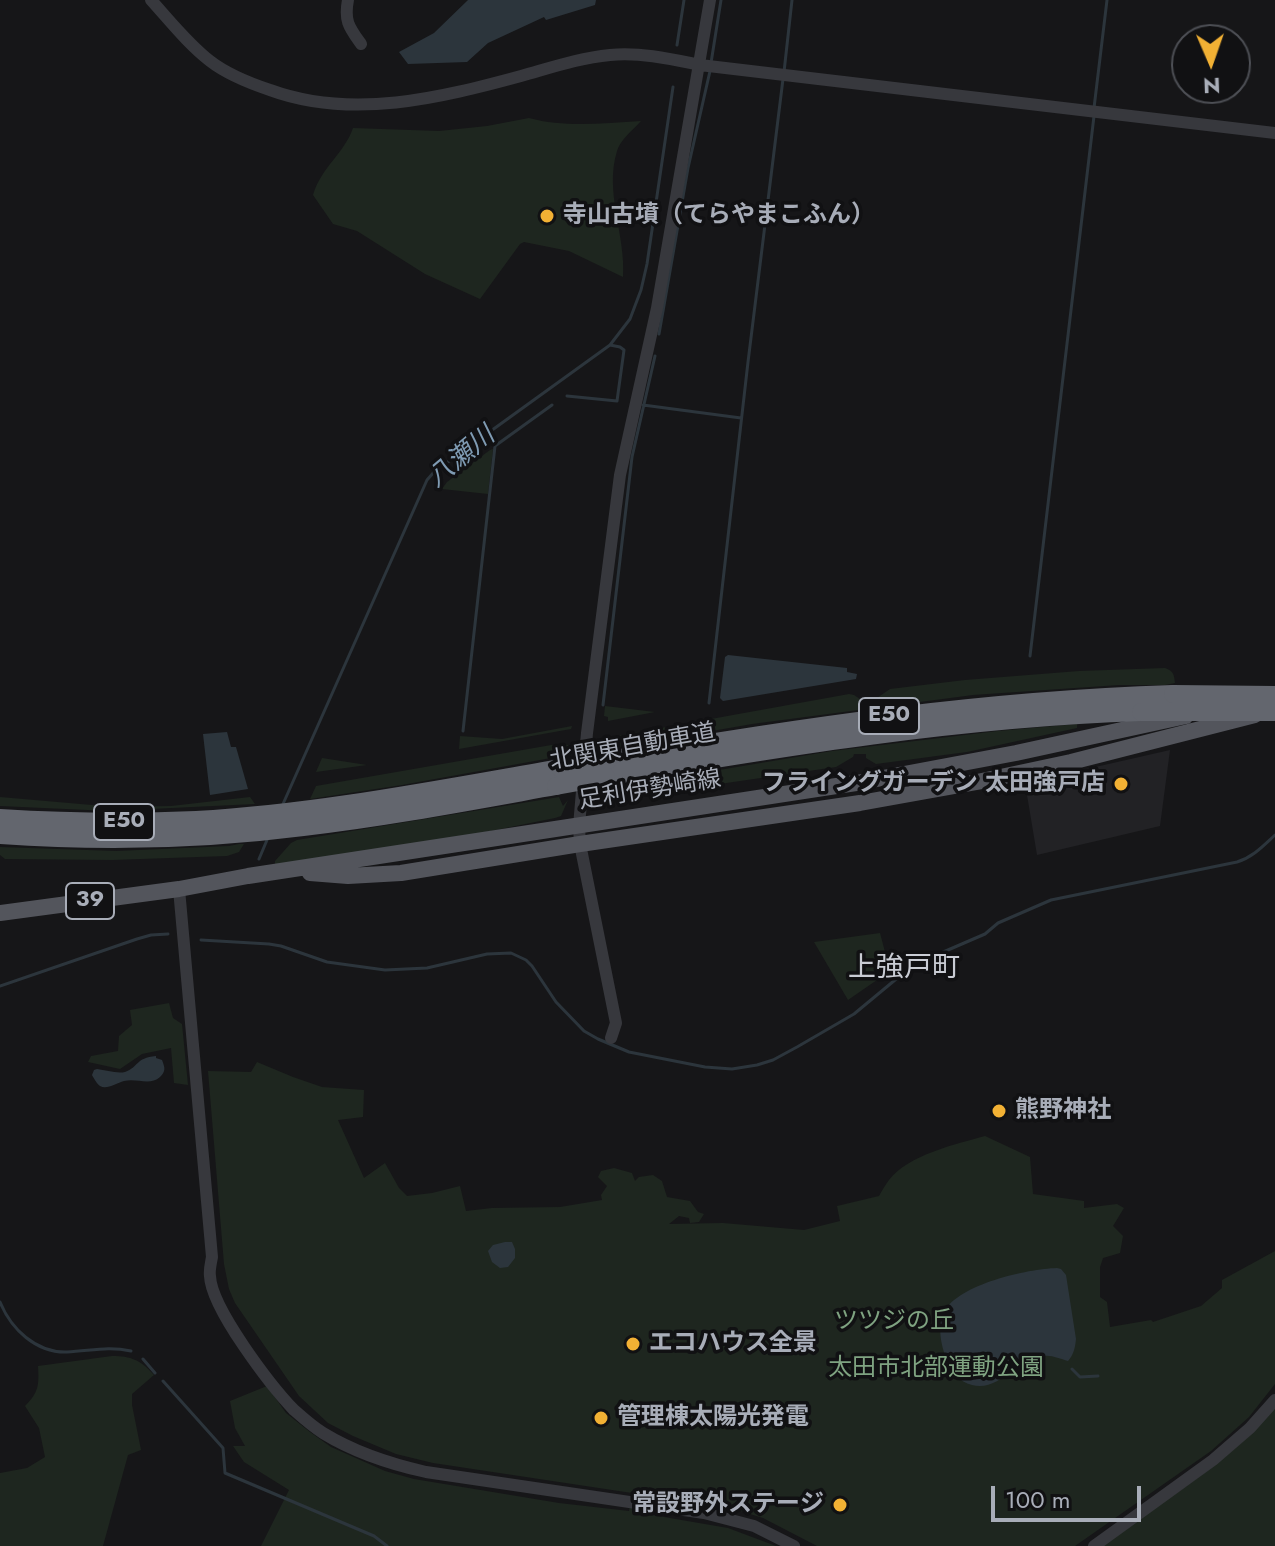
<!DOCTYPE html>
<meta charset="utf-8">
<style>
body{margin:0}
#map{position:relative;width:1275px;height:1546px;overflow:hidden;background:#161618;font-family:Jost,sans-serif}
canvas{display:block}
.north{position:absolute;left:1171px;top:24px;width:80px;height:80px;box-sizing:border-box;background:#111113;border:2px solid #4d4f55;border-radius:50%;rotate:178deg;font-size:22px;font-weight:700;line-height:32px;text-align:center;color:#a8adb8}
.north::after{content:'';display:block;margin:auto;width:28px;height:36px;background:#f2b134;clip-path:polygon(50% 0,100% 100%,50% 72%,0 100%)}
.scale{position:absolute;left:991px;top:1486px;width:150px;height:36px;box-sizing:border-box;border:4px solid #a8adb8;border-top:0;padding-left:10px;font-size:24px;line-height:28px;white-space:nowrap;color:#a8adb8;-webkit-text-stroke:6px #111113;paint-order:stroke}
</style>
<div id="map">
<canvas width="1275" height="1546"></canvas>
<div class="north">N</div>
<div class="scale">100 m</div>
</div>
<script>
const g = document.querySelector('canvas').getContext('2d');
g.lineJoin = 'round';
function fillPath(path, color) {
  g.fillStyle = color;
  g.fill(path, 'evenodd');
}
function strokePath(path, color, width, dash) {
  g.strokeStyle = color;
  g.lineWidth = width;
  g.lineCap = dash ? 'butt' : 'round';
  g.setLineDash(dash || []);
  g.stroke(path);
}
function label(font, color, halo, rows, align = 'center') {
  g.font = font + ' Jost,"Noto Sans JP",sans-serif';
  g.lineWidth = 7;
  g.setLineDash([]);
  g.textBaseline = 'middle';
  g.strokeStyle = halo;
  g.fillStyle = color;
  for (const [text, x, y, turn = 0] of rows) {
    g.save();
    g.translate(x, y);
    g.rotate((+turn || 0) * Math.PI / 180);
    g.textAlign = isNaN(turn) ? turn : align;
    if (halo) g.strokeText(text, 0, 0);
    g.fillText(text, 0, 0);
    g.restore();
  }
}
const built = new Path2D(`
 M1170 750 1160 826 1037 855 1025 783Z`);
const green = new Path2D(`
 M529 118C566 128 603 123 641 121 633 130 620 140 617 151 604 193 626 235 623 277L569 251 524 242 520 244 480 299 425 274 357 231 333 224 313 195C322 166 344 154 353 128L439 131 487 126Z
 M493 449 488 494 442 489 447 482 490 450Z
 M1165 668C1174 671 1174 675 1175 683L1165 685H1119L973 695 752 724 598 751 599 746 606 738 849 694 854 695 860 699 874 700 890 689 965 680 1079 671Z
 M605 706 655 712 608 721V717L604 716Z
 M1077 724V728L967 752 876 764 866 758V754H854L853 757 836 767 610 800C602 800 594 797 595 788L603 787 606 789 832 751 998 731Z
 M572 726 571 729 459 749 460 736 502 739Z
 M557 744 569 745 573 748V754L565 758 562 756 402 785 310 799 316 786Z
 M322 758 367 765 316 772Z
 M0 797 115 807 171 806 250 797 255 804 109 811 0 806Z
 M559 797 563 806 568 800 561 816 555 818 481 833 275 865V861L291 843 297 840Z
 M239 844H244L239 852 227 856 112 860 5 859 0 855V847L116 851 229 846Z
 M880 933 890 971 848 1000 814 942Z
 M169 1003 173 1018 182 1024 188 1085 174 1083 171 1048 142 1054 120 1069 88 1062 91 1056 118 1051 119 1036 132 1025 130 1010Z
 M257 1062 293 1077 322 1087 364 1090 363 1117 338 1120 364 1178 385 1163 399 1188 407 1196 432 1193 460 1186 466 1211 492 1208 560 1207 602 1200 601 1195 607 1186 598 1177 601 1171 614 1168 632 1173 635 1181 639 1177 653 1175 662 1181 667 1197 690 1201 698 1212 704 1214 699 1222 690 1223 689 1218 679 1216 669 1224 723 1223 804 1230 840 1221 837 1206 879 1196C882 1191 885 1185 889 1180 908 1155 956 1144 985 1136L1030 1157 1033 1194 1084 1201V1208L1117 1204 1124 1208 1113 1226 1123 1236 1120 1253 1103 1258 1100 1267V1297L1107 1302 1110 1327 1151 1320 1153 1322 1201 1306 1222 1288V1280L1275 1251V1384L1249 1417 1211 1451 1075 1546H817L763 1518 721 1505 637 1493 635 1512 728 1528 776 1546H261L289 1490 244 1462 233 1446H245L235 1428 230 1401 267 1386 286 1413 310 1432 331 1447 385 1471 414 1479 559 1503 629 1511 632 1493 433 1463 396 1454 353 1436 328 1423 299 1396 235 1303 229 1289 224 1264 208 1071 251 1072Z
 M112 1356C131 1356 141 1360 154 1375L132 1394V1405L141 1450 128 1455 103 1546H0V1473L27 1468 45 1457 39 1428 25 1406C39 1392 39 1385 38 1366Z
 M1275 1406V1546H1098C1160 1503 1228 1465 1275 1406Z`);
const water = new Path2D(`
 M468 0H596L595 5 546 20 544 17 488 43 467 62 408 64 399 52 434 33Z
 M728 655 847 668V672L857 674 856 679 723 701 720 698 725 657Z
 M227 732 231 747H236L248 789 210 795 203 734Z
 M156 1056V1058L162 1060C165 1068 166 1071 160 1077 150 1086 137 1078 124 1081 116 1083 107 1090 100 1086 97 1084 93 1077 92 1075L94 1070 97 1069C106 1070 117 1074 125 1072 139 1067 135 1058 156 1056Z
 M505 1242H512L515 1249V1258L508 1267 500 1268 492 1262 488 1251 493 1245Z
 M1057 1268 1061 1269 1066 1275 1076 1339C1075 1348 1074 1354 1068 1361 1060 1359 1052 1355 1044 1356 1016 1358 1001 1392 972 1385 959 1382 952 1371 947 1360 941 1346 937 1326 944 1312 959 1284 1027 1269 1057 1268Z`);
const stream = new Path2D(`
 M677 45 684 0
 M711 63 721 0
 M784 72 792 0
 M1094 108 1107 0
 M659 334 688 168 710 71
 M567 396 617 401 624 350 620 347 610 345
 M643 405 741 418
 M1030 656 1094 116
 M709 703 748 362 783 79
 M603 705 632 457 655 356
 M463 731 495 446 552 405
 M283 804 427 480 434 472 610 345 630 319 641 290 647 264 673 87
 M259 859 267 840
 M201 940 269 944 281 946 327 962 385 970 427 968 487 954 511 953 526 960 532 966 556 1002 584 1031 598 1039 629 1052 705 1067 732 1069 757 1065 773 1060 797 1047 854 1014 895 980 906 973 941 953 985 934 998 923 1051 900 1237 862C1253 857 1263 846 1275 835
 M0 986 137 939 151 935 168 934
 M0 1302C11 1329 36 1353 67 1352 91 1351 107 1346 131 1351
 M143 1359 155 1373
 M1072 1369 1080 1377 1098 1376
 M163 1381 223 1448 225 1473 374 1536 387 1546`);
const minor = new Path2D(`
 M151 0C170 21 188 44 210 61 228 75 249 83 270 90 352 120 440 98 521 76 550 68 579 58 610 55 640 52 671 59 700 65L1275 133
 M348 0C344 21 349 27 361 44
 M179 889 212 1257C211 1263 209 1270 210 1276 211 1308 271 1386 294 1410 303 1418 313 1427 323 1433 354 1452 390 1464 426 1472L704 1513 754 1526 794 1546
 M611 1038 616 1023 580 844 579 826 587 733 620 475 657 308 710 0
 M1094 1546 1213 1460 1250 1428 1275 1400`);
const major = new Path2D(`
 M310 873 348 876 401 873 580 844 860 803 977 782 1071 762 1255 715
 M0 913 179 889 248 876 856 783 1016 753 1186 716`);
const highway = new Path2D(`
 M608 760C796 727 983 700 1173 694
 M606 777C783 747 961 718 1141 712
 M0 818C65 822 131 823 196 820 318 813 439 789 560 768
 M0 835C101 842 203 840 303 827 388 817 472 801 556 786`);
const highwayBridge = new Path2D(`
 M1173 694 1275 695
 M1141 712H1275
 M560 768 608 760
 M556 786 606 777`);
const markers = [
 [547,216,8,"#f2b134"],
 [1121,784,8,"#f2b134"],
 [999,1111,8,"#f2b134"],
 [633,1344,8,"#f2b134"],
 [601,1418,8,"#f2b134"],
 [840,1505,8,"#f2b134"]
];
const shields = [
 [889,716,60],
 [124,822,60],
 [90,901,48]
];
const shieldNames = [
 ["E50",889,716],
 ["E50",124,822],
 ["39",90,901]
];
const poiNames = [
 ["寺山古墳（てらやまこふん）",563,216],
 ["フライングガーデン 太田強戸店",1105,784,"right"],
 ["熊野神社",1015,1111],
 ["エコハウス全景",649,1344],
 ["管理棟太陽光発電",617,1418],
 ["常設野外ステージ",824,1505,"right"]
];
const streetNames = [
 ["北関東自動車道",633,748,-10],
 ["足利伊勢崎線",650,791,-9]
];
const parkNames = [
 ["ツツジの丘",894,1322],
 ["太田市北部運動公園",936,1369]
];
const waterNames = [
 ["八瀬川",462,458,-40]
];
const quarterNames = [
 ["上強戸町",904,969]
];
fillPath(built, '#222225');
fillPath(green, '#1e261f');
fillPath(water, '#2c353c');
strokePath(stream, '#2c353c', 3);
strokePath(minor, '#37383d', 12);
strokePath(major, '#53555c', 16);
strokePath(highway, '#63666e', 18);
strokePath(highwayBridge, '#63666e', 18);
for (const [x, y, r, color] of markers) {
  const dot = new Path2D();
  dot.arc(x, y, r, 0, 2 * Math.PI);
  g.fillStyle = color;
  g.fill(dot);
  strokePath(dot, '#111113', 3);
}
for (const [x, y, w] of shields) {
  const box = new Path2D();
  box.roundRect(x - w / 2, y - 18, w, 36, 6);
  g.fillStyle = '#111113';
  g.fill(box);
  strokePath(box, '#a8adb8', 2);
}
label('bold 22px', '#a8adb8', null, shieldNames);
label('bold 24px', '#a8adb8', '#111113', poiNames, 'left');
label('24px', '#a8adb8', '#111113', streetNames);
label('24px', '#7fa381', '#111113', parkNames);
label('italic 26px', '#7f9bb3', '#111113', waterNames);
label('28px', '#c9ccd4', '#111113', quarterNames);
</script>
